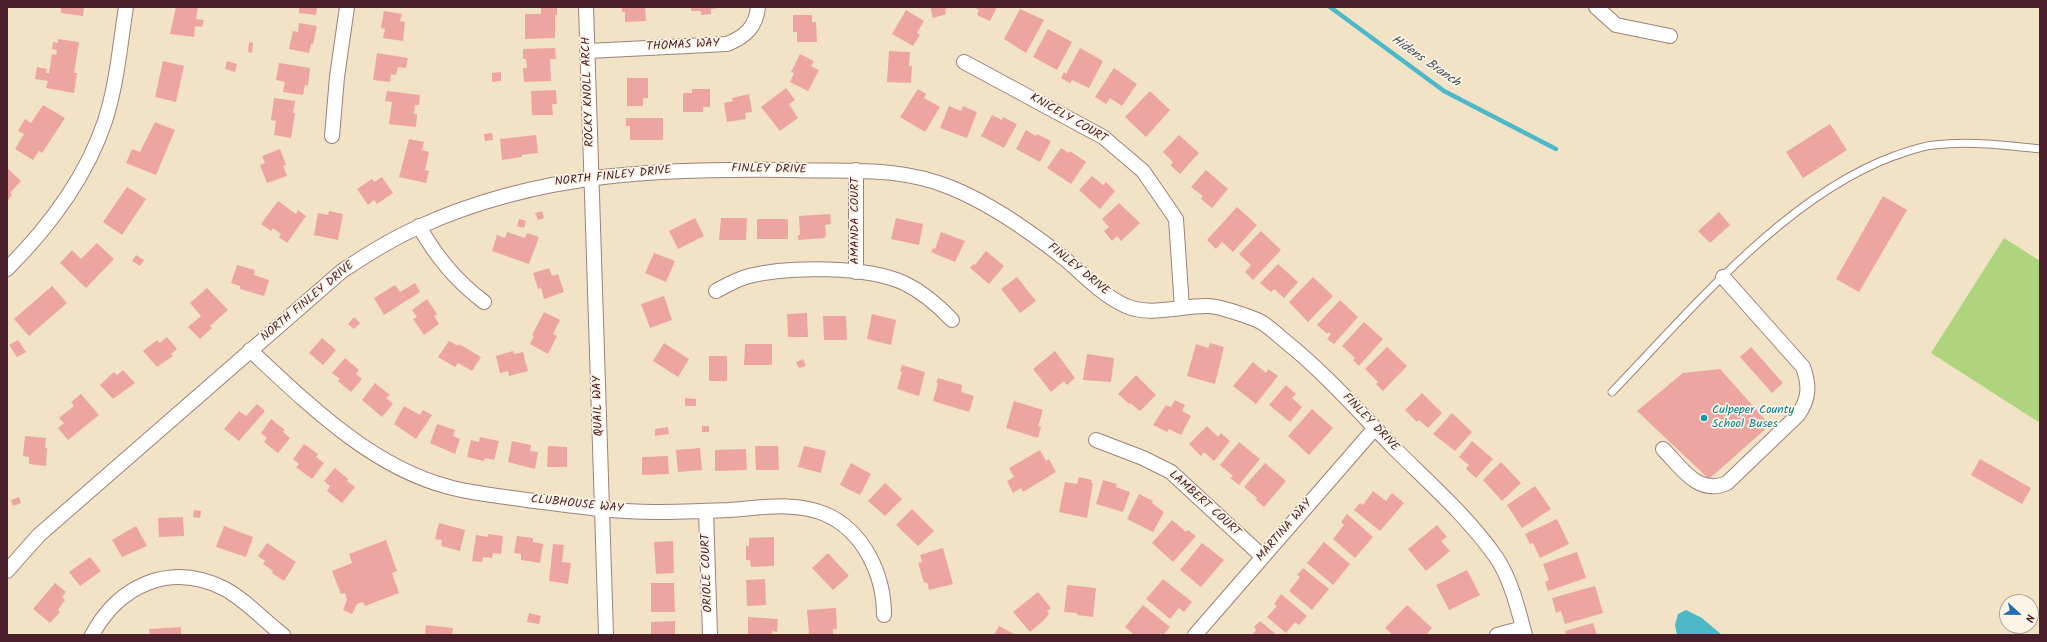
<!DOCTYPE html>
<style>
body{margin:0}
#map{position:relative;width:2047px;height:642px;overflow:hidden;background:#f2e3c6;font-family:Kalam,sans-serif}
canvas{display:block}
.frame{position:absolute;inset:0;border:8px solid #4a1f2b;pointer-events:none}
.north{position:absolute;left:1999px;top:594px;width:40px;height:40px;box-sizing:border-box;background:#fcf5e5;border:1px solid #b59f9b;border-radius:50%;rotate:112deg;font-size:11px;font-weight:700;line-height:16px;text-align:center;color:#4a1f2b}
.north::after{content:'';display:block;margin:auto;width:14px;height:18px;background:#1f6fb2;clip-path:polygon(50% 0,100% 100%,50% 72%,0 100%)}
</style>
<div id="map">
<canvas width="2047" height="642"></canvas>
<div class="frame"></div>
<div class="north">N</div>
</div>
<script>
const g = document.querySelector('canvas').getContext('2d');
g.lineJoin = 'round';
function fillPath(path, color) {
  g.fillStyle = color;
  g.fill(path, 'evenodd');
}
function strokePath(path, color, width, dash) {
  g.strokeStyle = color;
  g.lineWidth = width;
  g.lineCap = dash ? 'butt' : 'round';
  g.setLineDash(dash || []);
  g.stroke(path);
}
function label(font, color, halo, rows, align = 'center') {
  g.font = font + ' Kalam,sans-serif';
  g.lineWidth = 3.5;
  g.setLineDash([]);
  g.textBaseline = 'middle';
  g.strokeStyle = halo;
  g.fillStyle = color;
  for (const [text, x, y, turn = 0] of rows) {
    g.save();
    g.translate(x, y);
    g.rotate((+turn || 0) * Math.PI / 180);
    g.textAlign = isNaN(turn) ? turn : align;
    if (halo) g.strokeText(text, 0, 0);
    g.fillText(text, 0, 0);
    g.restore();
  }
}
const green = new Path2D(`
 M2004 238 2040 261V423L1931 353Z`);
const water = new Path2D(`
 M1686 610 1702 618 1722 635H1677L1675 625 1678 614Z`);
const stream = new Path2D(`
 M1330 7 1444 91 1556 149`);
const building = new Path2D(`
 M61 7H84L83 16 61 13Z
 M176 7H198L196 19 204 20 202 27 195 26 194 37 170 34Z
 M299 7H317L316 15 299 13Z
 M541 7H557V15H555V38L525 39V14H541Z
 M622 7H645L646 21 625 22V12H622Z
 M691 7H717V8L711 9V14L701 15V11H691Z
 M930 7H950L945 9 946 14 933 18Z
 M973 7H997L990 21 977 15 979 10Z
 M1020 9 1044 20 1026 53 1004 39Z
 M906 10 924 21 917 33 920 35 913 46 892 34Z
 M384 11 402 14 400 21 405 22 403 41 383 38 385 29 381 28Z
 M793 15H812V22H816L817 42H797V32H793Z
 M299 23 317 26 313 44H311L309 53 289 49 293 31 298 32Z
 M1048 29 1072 42 1057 70 1033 57Z
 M58 39 79 42 74 73H77L74 93 46 88 48 81 35 79 37 67 47 69 46 73H49L52 54 56 55 57 50 52 49 53 42 58 43Z
 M249 42 253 43 252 53 248 52Z
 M555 48 556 59H550L551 81 524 82 523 68H527L526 59H523V49Z
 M1080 48 1103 61 1089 88 1072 80 1070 83 1061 78 1064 72 1066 74Z
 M889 51 910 52 909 66H912L911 83 887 82Z
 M377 53 408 58 406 68 398 67 396 75 391 74 390 82 373 80Z
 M800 54 814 61 811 66 819 70 808 91 790 82 794 73 791 72Z
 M163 61 184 66 176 102 155 97Z
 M227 61 237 64 235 72 225 69Z
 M279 63 310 68 308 86 305 85 303 95 283 92 285 82 276 80Z
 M1114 68 1137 84 1122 106 1110 98 1106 104 1095 97Z
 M501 72V81L492 82V73Z
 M627 78H648V98H643V106H627Z
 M786 88 795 100 789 104 798 118 780 131 761 107Z
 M692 89H710V107H703V112H683V93H692Z
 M918 89 926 94 924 98 940 107 925 132 900 117Z
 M556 90 557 104H552L553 115H532L531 91Z
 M387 91 420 95 419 105H415L414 114H417L416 127 389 124 392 102 385 101Z
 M1150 91 1170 110 1146 137 1125 117Z
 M749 94 752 112 745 113 746 119 727 122 724 103 733 101 732 98Z
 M274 98 295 101 293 113H295L291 138 274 135 276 121 271 120Z
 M43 105 65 118 42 153 39 151 33 160 15 149 24 134 18 131 25 119 31 123Z
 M949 106 961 111 963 106 977 112 967 138 940 128Z
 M992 115 1002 120 1003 117 1017 124 1004 148 981 136Z
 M626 118H663V140H630V126H626Z
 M155 122 175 130 156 175 126 163 132 149 140 152Z
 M1830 124 1847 150 1803 178 1786 152Z
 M1026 130 1036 136 1037 134 1051 141 1040 162 1016 149Z
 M492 133 493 140 485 141 484 134Z
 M536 135 538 153 522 155V157L502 160 500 139Z
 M1179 135 1199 153 1180 174 1170 165 1173 162 1163 152Z
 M409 139 424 142 422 150 429 152 425 170 429 171 426 183 399 177Z
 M1061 148 1069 153 1070 151 1086 162 1071 184 1047 168Z
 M280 149 286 165 283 166 287 176 267 183 260 165 265 163 262 156Z
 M7 168 21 181 10 193 12 195 7 201Z
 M1206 170 1228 189 1212 208 1201 199 1203 196 1191 187Z
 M1092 176 1103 185 1106 182 1115 191 1100 209 1079 190Z
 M382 177 393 193 377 204 374 200 368 205 357 189 372 179 374 182Z
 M127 187 146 199 122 235 103 222Z
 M1883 196 1907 210 1859 292 1836 279Z
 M278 201 296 214 298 210 306 216 287 243 279 237 281 234 273 228 271 231 261 224Z
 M1119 203 1140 223 1121 241 1117 236 1112 241 1104 231 1109 227 1102 219Z
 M1237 207 1257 225 1233 252 1222 242 1216 249 1207 240Z
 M329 211 343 214 338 240 314 235 318 213 328 215Z
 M542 211 544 218 538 220 535 213Z
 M1719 212 1730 225 1710 243 1698 231Z
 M830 214 831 224 825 225 826 236 824 238 798 240V235H800L799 216Z
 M695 218 704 236 678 249 669 231Z
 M721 218H747L746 240H719Z
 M896 218 923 224 919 245 891 239Z
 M519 219 526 221 524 228 517 226Z
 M757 219H788V239H757Z
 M1261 231 1281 250 1253 280 1245 272 1251 265 1239 254Z
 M507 232 525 238 527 233 539 237 529 264 492 251 497 235 505 238Z
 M941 232 965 241 955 262 931 252 933 248 935 249Z
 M97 243 114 259 86 288 60 263 72 250 81 259Z
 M986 251 1004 266 989 284 970 268 973 264 975 265Z
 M654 253 675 261 666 282 645 273Z
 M136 255 144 260 140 266 132 261Z
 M1278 264 1298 282 1284 298 1274 289 1271 292 1260 283Z
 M237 265 255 270 254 275 269 280 264 296 240 289V286L231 283Z
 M549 268 552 276 558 274 564 292 544 299 541 288 538 289 533 273Z
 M1017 277 1036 301 1020 313 1001 289Z
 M1313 277 1333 296 1308 322 1289 302Z
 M415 283 420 292 384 315 374 298 395 285 400 292Z
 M52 286 67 303 29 336 14 319Z
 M207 288 228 310 210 326 212 328 200 339 188 327 201 316 190 303Z
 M664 296 672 320 650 328 641 304Z
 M427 299 437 314 434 316 439 324 424 335 413 319 417 317 412 310Z
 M1340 300 1358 317 1334 344 1327 339 1331 334 1328 332 1327 334 1317 325Z
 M544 312 560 320 553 334 557 336 548 354 530 344 534 336 532 335Z
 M807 313 808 337H788L787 314Z
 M872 314 896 320 891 345 867 339Z
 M823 316H846L847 340H824Z
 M354 317 360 323 354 329 348 324Z
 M1364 322 1383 339 1359 366 1353 360 1355 358 1342 346Z
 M167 337 177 349 171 354 173 356 157 367 143 351 157 340 160 343Z
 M322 338 336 350 323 365 309 353Z
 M18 340 26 352 17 357 9 345Z
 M449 341 458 346 459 344 481 357 472 371 458 363 455 367 438 357Z
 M664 343 689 359 678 377 653 361Z
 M1210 343 1224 347 1215 384 1187 376 1196 344 1208 348Z
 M745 344H772V365H744Z
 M1387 347 1407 366 1383 391 1376 384 1378 382 1365 369Z
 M1751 347 1783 383 1772 393 1740 357Z
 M513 351 514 354 523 352 528 371 509 376 508 371 500 373 496 356Z
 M1055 351 1075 378 1067 385 1064 381 1051 392 1033 369Z
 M1087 354 1114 358 1111 382 1083 380Z
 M709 356H727V381H709Z
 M345 358 359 370 356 374 362 379 351 392 338 381 340 379 332 373Z
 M803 359 806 366 799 368 796 362Z
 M1253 362 1266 373 1268 369 1278 376 1256 404 1233 386Z
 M902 365 925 372 919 396 897 389 902 372 900 371Z
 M1720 369 1770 425 1709 479 1637 411 1683 373Z
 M123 370 135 383 113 399 100 385 114 372 117 375Z
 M1136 375 1156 395 1140 411 1130 403 1129 404 1118 394Z
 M938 378 962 385 961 392 974 396 969 412 933 401 938 383H936Z
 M375 383 390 395 386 398 393 404 382 417 362 400Z
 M1286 385 1296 394 1292 398 1302 407 1290 422 1269 405Z
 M1422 393 1442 413 1428 428 1419 420 1417 422 1405 410Z
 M81 394 99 415 68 440 58 428 64 423 59 418 74 406 71 402Z
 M685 398 696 399V406H685Z
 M1175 400 1185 405 1182 411 1191 416 1181 435 1169 429 1167 432 1153 425 1166 405 1171 407Z
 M1014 401 1043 410 1038 426 1041 427 1038 438 1006 428Z
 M257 404 265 411 239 441 224 429 239 411 246 416Z
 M404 406 420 415 423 410 432 415 416 439 394 424Z
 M1312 409 1333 428 1309 455 1288 436Z
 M1452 413 1472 432 1455 451 1433 434Z
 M271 419 285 430 283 432 290 438 278 453 264 442 267 438 261 433Z
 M437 424 455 430 453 436 460 439 455 454 430 443Z
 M702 426H709V432H702Z
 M1207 426 1218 437 1221 433 1230 441 1214 461 1204 452 1201 456 1189 444Z
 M668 427 669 434 655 436V429Z
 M25 436 46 438 45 448H47L46 466 29 464V457L23 456Z
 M480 437 499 441 494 460 485 458 484 461 467 457 471 440 479 442Z
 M512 441 531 445 530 451 538 452 535 469 508 462Z
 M1472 441 1493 459 1476 478 1466 469 1469 465 1459 457Z
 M1239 442 1260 459 1239 485 1230 478 1233 476 1220 465Z
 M304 444 318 454 316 457 324 463 312 479 296 467 299 464 293 459Z
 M548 446 567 447V467H547Z
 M755 446H778L779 470H756Z
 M804 446 826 451 821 473 798 467Z
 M700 448 702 470 678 472 676 450Z
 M746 449 747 470 715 471V450Z
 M1040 450 1046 461 1049 459 1056 472 1023 492 1021 488 1013 493 1007 481 1014 477 1009 468Z
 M668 456 669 474 642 475V457Z
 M1980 459 2031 488 2022 504 1971 475Z
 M1501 462 1521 483 1502 501 1483 480Z
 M851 463 871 474 860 495 840 485Z
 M1265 463 1286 481 1264 507 1256 500 1257 498 1244 487Z
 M335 468 348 479 347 481 355 487 342 503 327 491 330 486 324 481Z
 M1079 477 1092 480 1091 483H1093L1087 518 1059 512 1065 482 1077 484Z
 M1103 480 1117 484 1116 487 1130 492 1123 512 1096 504Z
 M885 483 902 499 885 516 868 501Z
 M1535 486 1551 509 1522 528 1507 505Z
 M1373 491 1386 501 1392 493 1404 503 1380 531 1354 510 1360 503 1363 505Z
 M1139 494 1153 501 1152 503 1164 512 1153 532 1127 519Z
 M19 497 21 503 13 506 11 500Z
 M912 509 934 531 918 546 896 525Z
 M194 510 201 511 200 518 193 517Z
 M1347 514 1373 537 1355 558 1333 539 1344 525 1341 522Z
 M183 517 184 536 159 537 158 518Z
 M1557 519 1569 544 1540 558 1533 543 1530 544 1525 534Z
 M1172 520 1186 532 1188 530 1196 536 1173 562 1152 543Z
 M439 523 465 530 460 551 441 546 442 540 435 539Z
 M1437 525 1447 537 1441 541 1450 551 1426 571 1408 549Z
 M136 526 147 546 122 557 112 540Z
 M224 526 253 537 246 557 216 547Z
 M488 534 503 536 501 554 493 553 492 558 483 557 482 562 472 561 476 535 488 537Z
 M517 536 533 538V542L543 544 540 563 521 560V554L514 553Z
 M774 537V566L751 567 750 560H746V546H749V538Z
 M386 540 397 571 392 573 399 593 365 606 363 602 357 604 352 614 343 610 347 600 345 593 341 594 332 571 352 563 349 554Z
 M673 541 674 573 656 574 654 542Z
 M1324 542 1350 564 1333 585 1307 563Z
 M267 543 296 562 284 581 272 573 273 571 263 564 265 561 258 556Z
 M1202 543 1224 560 1201 587 1180 570Z
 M553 544 564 545 562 562 571 563 568 584 549 581Z
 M943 548 953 584 929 590 927 582 924 583 918 563 922 562 920 555Z
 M1577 552 1586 578 1548 591 1545 582 1549 580 1543 564Z
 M828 553 849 576 833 590 812 568Z
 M90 557 101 571 80 586 69 572Z
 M1303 568 1329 589 1312 610 1289 591 1300 577 1297 575Z
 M1467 570 1480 595 1449 610 1436 585Z
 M765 579 766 605 747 606 746 580Z
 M1163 579 1192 602 1184 612 1179 608 1170 619 1146 599Z
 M55 583 66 592 62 597 65 600 58 610 60 612 50 623 33 609Z
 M651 583H674L675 612H651Z
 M1067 585 1096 588 1093 617 1077 615V613L1064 612Z
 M1595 586 1603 613 1565 624 1561 611 1556 613 1552 598Z
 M1038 592 1051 608 1047 611 1049 614 1043 621 1030 632 1013 612Z
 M1281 594 1307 616 1299 625 1295 622 1286 633 1267 617 1277 606 1274 604Z
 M1143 605 1170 627 1163 635 1160 633 1158 635H1134L1125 627Z
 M1407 605 1432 628 1426 635H1393L1385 628Z
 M836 608 837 629H833V635H809L807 610Z
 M529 613 541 616 539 624 527 622Z
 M748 617 778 619 777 632 772 631V635H748Z
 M675 621V635H651V622Z
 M1260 621 1277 635H1252L1256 630 1254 627Z
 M1593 623 1597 635H1566L1565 631Z
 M426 625 453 628 452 635H425Z
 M999 626 1016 635H994Z
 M181 627V635H150L149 629Z`);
const service = new Path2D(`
 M1612 392C1691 310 1785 196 1894 156 1906 152 1921 146 1934 145 1969 141 2005 145 2040 149`);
const minor = new Path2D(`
 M586 7 606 635
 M1596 7 1616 25 1670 36
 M588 51 727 44C745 37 756 27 758 7
 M964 62 1103 137 1143 171 1176 219 1182 308
 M332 136 337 77 347 7
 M856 170V272
 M419 226C436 257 456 281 484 302
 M7 269C49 227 86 178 105 121 117 84 120 45 126 7
 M716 291C727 285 737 279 749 276 788 266 867 266 904 283 923 292 937 304 952 320
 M250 350C308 404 371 467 449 487 474 494 501 496 527 500 569 505 611 512 654 512 679 512 704 511 729 510 760 508 795 501 825 514 864 531 884 575 884 615
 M1096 440 1143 458 1171 472 1263 557
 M1663 449C1682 468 1698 496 1727 483L1798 415C1809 399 1810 386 1803 367L1723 277
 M706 511 710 635
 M7 571 39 535 342 271C368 254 393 238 421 226 540 172 665 168 793 170 849 172 899 166 952 188 993 205 1031 232 1065 259 1085 276 1102 295 1126 306 1152 317 1182 305 1209 306 1221 307 1245 315 1257 320 1267 324 1276 334 1285 341 1325 373 1359 412 1395 449 1430 484 1467 516 1496 557 1511 579 1518 609 1525 635
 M92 635C119 585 170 562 223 588 245 599 263 620 283 635
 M1195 635 1375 428
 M1497 635 1523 628`);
const markers = [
 [1704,418,4,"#0f9aa8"]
];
const streetNames = [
 ["THOMAS WAY",683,46,-3],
 ["ROCKY KNOLL ARCH",589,92,-92],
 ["KNICELY COURT",1068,119,30],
 ["FINLEY DRIVE",769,170,1],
 ["NORTH FINLEY DRIVE",613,177,-6],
 ["AMANDA COURT",856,221,-90],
 ["FINLEY DRIVE",1078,270,39],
 ["NORTH FINLEY DRIVE",308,302,-40],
 ["QUAIL WAY",599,406,-92],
 ["FINLEY DRIVE",1370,423,46],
 ["LAMBERT COURT",1204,504,42],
 ["CLUBHOUSE WAY",577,505,6],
 ["MARTINA WAY",1285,531,-49],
 ["ORIOLE COURT",708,573,-92]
];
const cultureNames = [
 ["Culpeper County",1712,411],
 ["School Buses",1712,425]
];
const waterNames = [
 ["Hidens Branch",1425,62,35]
];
fillPath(green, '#aed57e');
fillPath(water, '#4db9c8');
strokePath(stream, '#4db9c8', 4.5);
fillPath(building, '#eda5a1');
strokePath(service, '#9e8178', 9);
strokePath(minor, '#9e8178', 16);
strokePath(service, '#fff', 7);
strokePath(minor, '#fff', 14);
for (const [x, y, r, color] of markers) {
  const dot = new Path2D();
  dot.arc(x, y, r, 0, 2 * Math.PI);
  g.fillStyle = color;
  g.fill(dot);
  strokePath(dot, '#fcf5e5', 1.5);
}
label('12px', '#4a1f2b', '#fcf5e5', streetNames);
label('12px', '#0d838f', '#fcf5e5', cultureNames, 'left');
label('italic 13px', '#4b5562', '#fcf5e5', waterNames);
</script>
